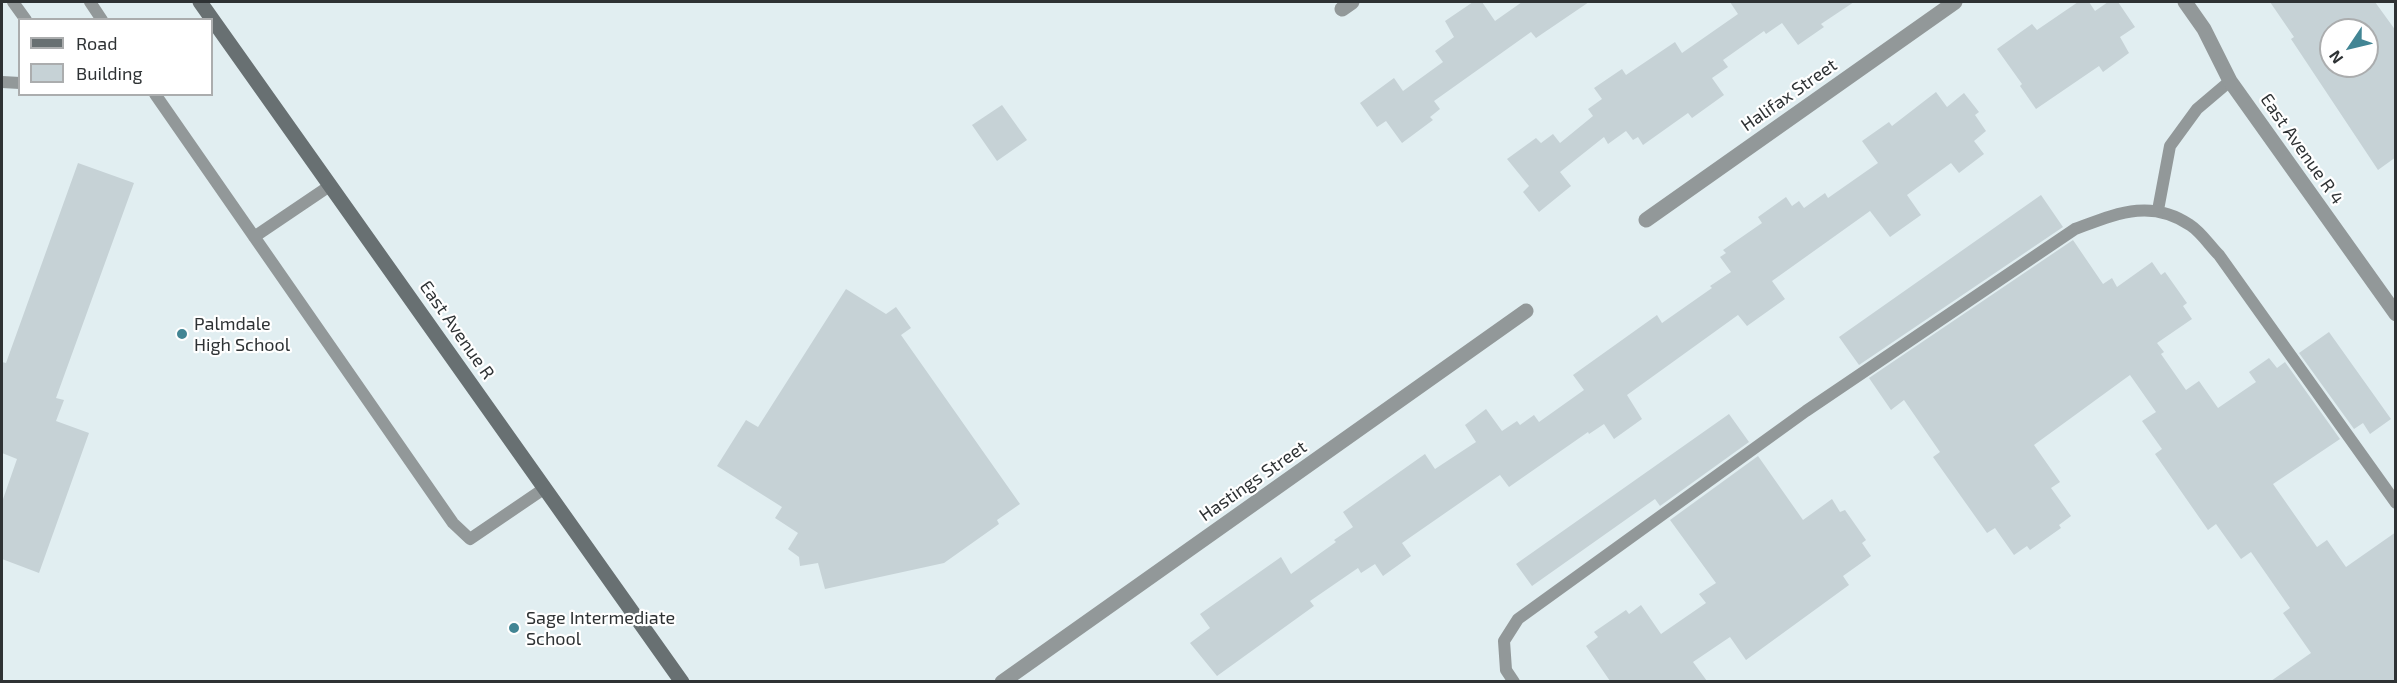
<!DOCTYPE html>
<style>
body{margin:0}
#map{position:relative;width:2397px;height:683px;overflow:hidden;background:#e1eef1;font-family:"Exo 2",sans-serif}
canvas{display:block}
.frame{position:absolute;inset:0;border:3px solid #2e3234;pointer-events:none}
.legend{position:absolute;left:18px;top:18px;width:195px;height:78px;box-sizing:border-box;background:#fff;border:2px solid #abadae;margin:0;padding:8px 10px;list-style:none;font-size:18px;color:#2e3234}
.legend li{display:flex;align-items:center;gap:12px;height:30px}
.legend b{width:30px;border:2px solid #abadae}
.north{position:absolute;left:2319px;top:18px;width:60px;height:60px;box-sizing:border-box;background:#fff;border:2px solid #abadae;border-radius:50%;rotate:235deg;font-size:16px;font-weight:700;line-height:24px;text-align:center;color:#2e3234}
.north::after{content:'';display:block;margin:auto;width:21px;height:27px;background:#428594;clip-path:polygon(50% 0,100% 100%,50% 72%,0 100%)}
</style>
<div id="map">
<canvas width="2397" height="683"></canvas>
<div class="frame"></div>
<ul class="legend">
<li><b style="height:8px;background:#687072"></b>Road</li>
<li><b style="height:16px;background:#c6d2d6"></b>Building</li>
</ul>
<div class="north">N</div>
</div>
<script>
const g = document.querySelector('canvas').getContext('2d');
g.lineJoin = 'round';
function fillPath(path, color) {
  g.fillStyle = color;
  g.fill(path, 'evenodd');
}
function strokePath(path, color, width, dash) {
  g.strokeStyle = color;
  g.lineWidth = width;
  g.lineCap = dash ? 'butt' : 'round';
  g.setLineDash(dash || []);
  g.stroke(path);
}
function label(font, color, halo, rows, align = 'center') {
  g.font = font + ' "Exo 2",sans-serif';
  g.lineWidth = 4.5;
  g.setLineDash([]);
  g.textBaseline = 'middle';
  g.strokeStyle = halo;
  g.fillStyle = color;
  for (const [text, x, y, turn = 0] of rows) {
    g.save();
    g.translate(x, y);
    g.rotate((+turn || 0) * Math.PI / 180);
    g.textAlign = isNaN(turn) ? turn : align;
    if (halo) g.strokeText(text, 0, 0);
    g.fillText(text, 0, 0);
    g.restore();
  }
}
const building = new Path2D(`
 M1473 2H1482L1495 21 1522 2H1589L1536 38 1531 32 1434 101 1440 109 1430 117 1433 120 1402 143 1386 121 1377 127 1360 103 1394 78 1403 91 1443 62 1435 51 1454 37 1445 21Z
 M1730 2H1854L1821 24 1824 27 1798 45 1782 23 1766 34 1764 31 1723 60 1728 67 1712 78 1724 95 1692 118 1688 113 1643 145 1638 137 1633 140 1626 131 1608 144 1604 137 1560 172 1571 186 1539 212 1523 192 1529 186 1507 159 1536 138 1541 143 1553 134 1560 143 1593 116 1588 109 1602 99 1594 88 1622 69 1626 75 1675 42 1682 53 1738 14Z
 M2078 2H2089L2095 11 2108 2H2118L2135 27 2120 37 2129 53 2103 72 2099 66 2036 109 2020 86 2022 84 1997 49 2032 24 2037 30Z
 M2270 2H2375L2396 31V157L2378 170 2291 39 2294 37ZM2331 30H2367V66H2331Z
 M1936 92 1947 107 1964 93 1979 112 1975 115 1986 131 1974 141 1984 154 1959 173 1951 163 1907 195 1921 215 1890 237 1870 211 1772 281 1785 299 1747 326 1738 315 1627 395 1642 419 1614 439 1604 424 1589 434 1588 432 1509 487 1500 475 1402 543 1411 556 1383 576 1375 564 1361 573 1358 568 1310 601 1314 606 1217 676 1190 643 1210 628 1200 614 1281 557 1291 574 1336 542 1334 540 1353 527 1343 512 1425 454 1435 469 1476 442 1465 425 1486 409 1502 431 1517 421 1520 425 1534 415 1539 422 1584 390 1573 375 1657 315 1662 323 1712 288 1710 286 1731 272 1720 257 1726 253 1723 250 1762 223 1758 217 1786 197 1792 206 1799 201 1804 208 1825 193 1828 198 1878 163 1862 141 1889 122 1892 126Z
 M1002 105 1027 140 997 161 972 125Z
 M78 163 134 183 56 398 64 400 56 421 89 433 39 573 2 559V502L17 459 2 453V362L6 363Z
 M2041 195 2063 227 1859 365 1839 337Z
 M2073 240 2103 284 2112 278 2117 287 2152 262 2161 275 2165 272 2187 303 2183 306 2192 319 2157 343 2164 352 2161 354 2186 390 2199 381 2218 408 2256 382 2249 372 2269 358 2277 368 2285 362 2340 439 2273 484 2317 547 2327 540 2346 567 2396 532V681H2271L2311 653 2283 613 2290 608 2251 552 2241 559 2216 524 2208 530 2155 454 2162 449 2142 421 2156 412 2130 375 2034 445 2060 482 2051 488 2071 516 2059 525 2061 528 2030 550 2027 546 2014 555 1995 528 1987 533 1933 457 1940 452 1904 400 1891 410 1869 378Z
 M846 289 886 314 896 307 911 328 901 335 1020 504 997 520 999 524 944 563 825 589 818 563 800 566 799 557 788 549 798 533 775 518 782 507 717 466 746 420 758 427Z
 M2329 332 2391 419 2370 434 2363 423 2354 429 2299 353Z
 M1729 414 1749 442 1660 506 1655 499 1532 586 1516 564Z
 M1758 456 1803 520 1832 499 1840 512 1845 510 1866 540 1862 543 1871 556 1843 576 1849 585 1746 660 1730 637 1693 662 1707 681H1610L1586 646 1598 637 1594 632 1626 610 1629 614 1641 605 1661 634 1706 603 1699 594 1716 583 1670 520Z`);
const service = new Path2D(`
 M13 2 26 20
 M90 2 102 20
 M2 82 20 83
 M155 94 453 523 470 539 545 488
 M2158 210 2170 146 2197 109 2230 81
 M254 237 331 185
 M1514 682 1506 670 1504 641 1518 619 1806 411 2075 229C2116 214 2150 198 2190 225 2201 232 2210 246 2219 255L2396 503`);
const minor = new Path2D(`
 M2185 2 2204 29 2230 81 2396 314
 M1342 9 1352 2
 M1646 220 1955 2
 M1002 682 1526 311`);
const secondary = new Path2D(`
 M200 2 682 682`);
const markers = [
 [182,334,6,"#428594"],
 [514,628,6,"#428594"]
];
const streetNames = [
 ["Halifax Street",1789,95,-35],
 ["East Avenue R 4",2302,149,55],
 ["East Avenue R",457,330,55],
 ["Hastings Street",1253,481,-35]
];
const poiNames = [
 ["Palmdale",194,324],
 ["High School",194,345],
 ["Sage Intermediate",526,618],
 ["School",526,639]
];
fillPath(building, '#c6d2d6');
strokePath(service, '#929899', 12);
strokePath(minor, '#929899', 15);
strokePath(secondary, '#687072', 15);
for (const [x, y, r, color] of markers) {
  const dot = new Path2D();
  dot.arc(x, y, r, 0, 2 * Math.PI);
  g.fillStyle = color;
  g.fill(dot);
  strokePath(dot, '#fff', 2);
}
label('18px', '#2e3234', '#fff', streetNames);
label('18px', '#2e3234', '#fff', poiNames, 'left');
</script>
